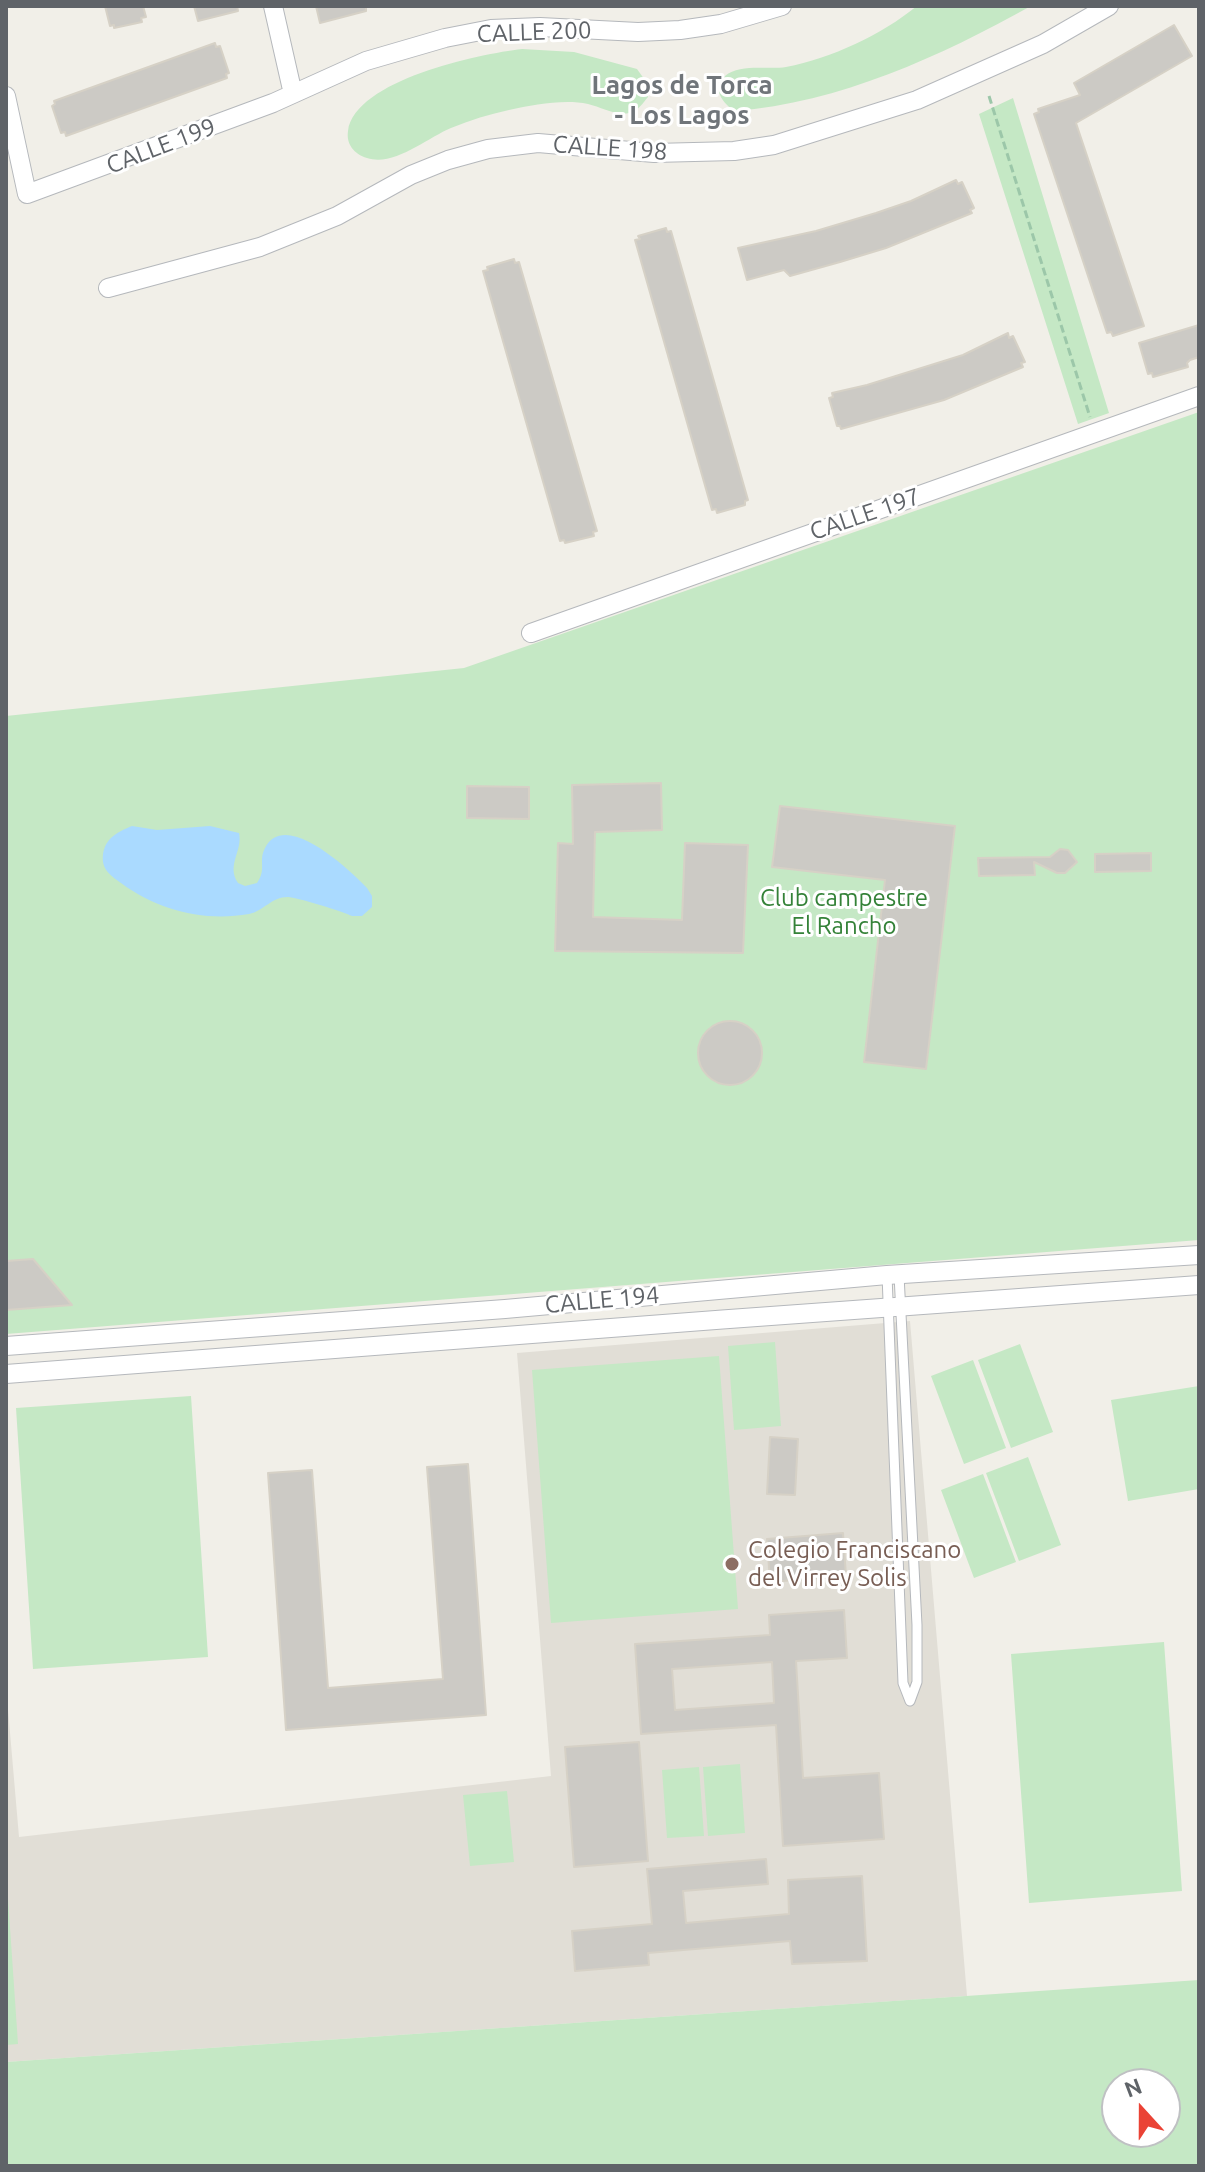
<!DOCTYPE html>
<style>
body{margin:0}
#map{position:relative;width:1205px;height:2172px;overflow:hidden;background:#f1efe8;font-family:Ubuntu,sans-serif}
canvas{display:block}
.frame{position:absolute;inset:0;border:8px solid #5f6368;pointer-events:none}
.north{position:absolute;left:1101px;top:2068px;width:80px;height:80px;box-sizing:border-box;background:#fff;border:2px solid #bfc1c3;border-radius:50%;rotate:339deg;font-size:22px;font-weight:700;line-height:32px;text-align:center;color:#5f6368}
.north::after{content:'';display:block;margin:auto;width:28px;height:36px;background:#ea4335;clip-path:polygon(50% 0,100% 100%,50% 72%,0 100%)}
</style>
<div id="map">
<canvas width="1205" height="2172"></canvas>
<div class="frame"></div>
<div class="north">N</div>
</div>
<script>
const g = document.querySelector('canvas').getContext('2d');
g.lineJoin = 'round';
function fillPath(path, color) {
  g.fillStyle = color;
  g.fill(path, 'evenodd');
}
function strokePath(path, color, width, dash) {
  g.strokeStyle = color;
  g.lineWidth = width;
  g.lineCap = dash ? 'butt' : 'round';
  g.setLineDash(dash || []);
  g.stroke(path);
}
function label(font, color, halo, rows, align = 'center') {
  g.font = font + ' Ubuntu,sans-serif';
  g.lineWidth = 6;
  g.setLineDash([]);
  g.textBaseline = 'middle';
  g.strokeStyle = halo;
  g.fillStyle = color;
  for (const [text, x, y, turn = 0] of rows) {
    g.save();
    g.translate(x, y);
    g.rotate((+turn || 0) * Math.PI / 180);
    g.textAlign = isNaN(turn) ? turn : align;
    if (halo) g.strokeText(text, 0, 0);
    g.fillText(text, 0, 0);
    g.restore();
  }
}
const education = new Path2D(`
 M910 1321 967 1996 6 2062V1686L19 1837 551 1776 517 1353Z`);
const green = new Path2D(`
 M917 6H1031C941 56 839 103 735 111 723 104 711 88 725 76 740 63 768 70 786 67 832 58 881 35 917 6Z
 M522 49 574 52 637 69 647 83 648 97C643 103 638 111 629 113 616 116 601 107 588 104 563 99 534 105 509 110 490 114 470 120 451 128 427 138 394 167 367 158 354 154 346 144 348 131 355 80 479 54 522 49Z
 M1013 98 1109 413 1078 424 979 114Z
 M1199 412V1240L6 1334V716L464 668Z
 M775 1342 781 1426 734 1430 728 1346Z
 M1020 1344 1053 1432 1011 1448 978 1360Z
 M719 1356 738 1609 551 1623 532 1370Z
 M973 1360 1006 1448 964 1464 931 1376Z
 M1199 1386V1489L1128 1501 1111 1400Z
 M191 1396 208 1657 33 1669 16 1408Z
 M1028 1457 1061 1545 1019 1561 986 1473Z
 M983 1474 1016 1562 974 1578 941 1490Z
 M1164 1642 1182 1891 1029 1903 1011 1654Z
 M740 1764 745 1833 708 1836 703 1767Z
 M699 1767 704 1836 667 1838 662 1770Z
 M507 1791 514 1862 470 1866 463 1795Z
 M6 1869 18 2044 6 2045Z
 M1199 1980V2166H6V2062ZM1117 2084H1165V2132H1117Z`);
const water = new Path2D(`
 M132 826 157 830 210 826 239 833C243 851 226 865 238 883L245 886 257 883C267 869 258 861 265 848 285 808 351 871 367 888L372 896V907L362 916H352C344 912 296 897 288 897 271 897 264 911 249 914 204 922 157 910 121 883 110 875 101 869 103 854 106 837 118 832 132 826Z`);
const building = new Path2D(`
 M105 6H143L146 17 141 18 142 22 114 28V25L110 26Z
 M194 6H237L238 11 198 21Z
 M316 6H366V11L320 23Z
 M1174 25 1192 56 1076 123 1144 326 1113 336 1111 332 1107 333 1034 114 1039 112 1038 109 1080 95 1074 83Z
 M215 43 216 47 220 46 229 73 226 74 227 78 66 136 65 132 61 133 52 106 55 104 54 101Z
 M956 180 958 184 962 182 974 208 970 210 972 213 886 248 840 262 790 276 784 270 747 280 738 248 816 231 876 213 911 201Z
 M666 228 667 232 671 231 748 500 745 501V505L717 513 716 509 712 510 635 240 640 239 638 236Z
 M514 259 515 263 519 262 597 531 593 532 594 536 565 543 564 540 560 541 483 271 488 270 487 267Z
 M1199 325V357L1190 360 1187 363 1188 367 1153 377 1152 373 1148 374 1139 343Z
 M1008 333 1009 338 1013 336 1025 362 1021 363 1023 367 944 400 841 429 840 426H837L829 398 833 397 832 393 867 385 963 355Z
 M661 783 662 830 595 832 593 917 682 920 685 843 748 845 743 953 555 951 558 843 573 844 572 785Z
 M467 786 529 787V819L467 818Z
 M780 806 955 826 926 1069 864 1062 885 880 772 867Z
 M1060 849 1068 850 1077 862 1065 873H1057L1034 862 1035 875 979 876 978 858 1050 857Z
 M1151 853V871L1095 872V854Z
 M698 1053a32 32 0 1 1 64 0a32 32 0 1 1-64 0Z
 M33 1259 72 1305 6 1310V1261Z
 M770 1437 798 1439 795 1495 767 1494Z
 M468 1464 486 1715 286 1730 268 1473 312 1470 328 1688 443 1679 427 1467Z
 M843 1533 846 1576 770 1582 767 1539Z
 M844 1610 847 1658 796 1661 803 1778 879 1773 884 1839 783 1846 776 1725 641 1734 635 1644 770 1635 769 1615ZM772 1662 774 1703 675 1710 672 1669Z
 M639 1742 648 1861 574 1867 565 1747Z
 M766 1859 768 1884 683 1891 686 1923 789 1914 788 1880 862 1876 867 1961 792 1964 790 1941 648 1953 649 1965 575 1971 572 1931 652 1924 647 1869Z`);
const path = new Path2D(`
 M989 96 1090 417`);
const lane = new Path2D(`
 M887 1275 903 1683 910 1701
 M899 1275 917 1625V1682L910 1701`);
const street = new Path2D(`
 M273 6 293 94
 M6 96 27 194 273 103 366 61 445 38 491 29 540 27 638 32 680 30 721 24 782 6
 M108 288 260 247 337 216 411 175 448 160 488 149 538 143 654 153 734 151 774 145 917 100 1043 44 1109 6
 M531 633 1199 396
 M6 1346 505 1309 887 1275 1199 1255
 M6 1374C404 1346 801 1311 1199 1285`);
const markers = [
 [732,1564,8,"#8d6e63"]
];
const streetNames = [
 ["CALLE 200",534,32,-2],
 ["CALLE 199",161,146,-21],
 ["CALLE 198",610,148,4],
 ["CALLE 197",865,514,-19],
 ["CALLE 194",602,1300,-5]
];
const parkNames = [
 ["Club campestre",844,898],
 ["El Rancho",844,926]
];
const educationNames = [
 ["Colegio Franciscano",748,1550],
 ["del Virrey Solis",748,1578]
];
const neighbourhoodNames = [
 ["Lagos de Torca",682,85],
 ["- Los Lagos",682,115]
];
fillPath(education, '#e1ded6');
fillPath(green, '#c5e8c5');
fillPath(water, '#aadaff');
fillPath(building, '#cccac5');
strokePath(building, '#d6d1c6', 2);
strokePath(lane, '#b5b8bc', 11);
strokePath(street, '#b5b8bc', 20);
strokePath(path, '#9cc7a9', 3, [8, 4]);
strokePath(lane, '#fff', 9);
strokePath(street, '#fff', 18);
for (const [x, y, r, color] of markers) {
  const dot = new Path2D();
  dot.arc(x, y, r, 0, 2 * Math.PI);
  g.fillStyle = color;
  g.fill(dot);
  strokePath(dot, '#fff', 3);
}
label('24px', '#5f6368', '#fff', streetNames);
label('24px', '#348238', '#fff', parkNames);
label('24px', '#785e54', '#fff', educationNames, 'left');
label('bold 26px', '#70757a', '#fff', neighbourhoodNames);
</script>
